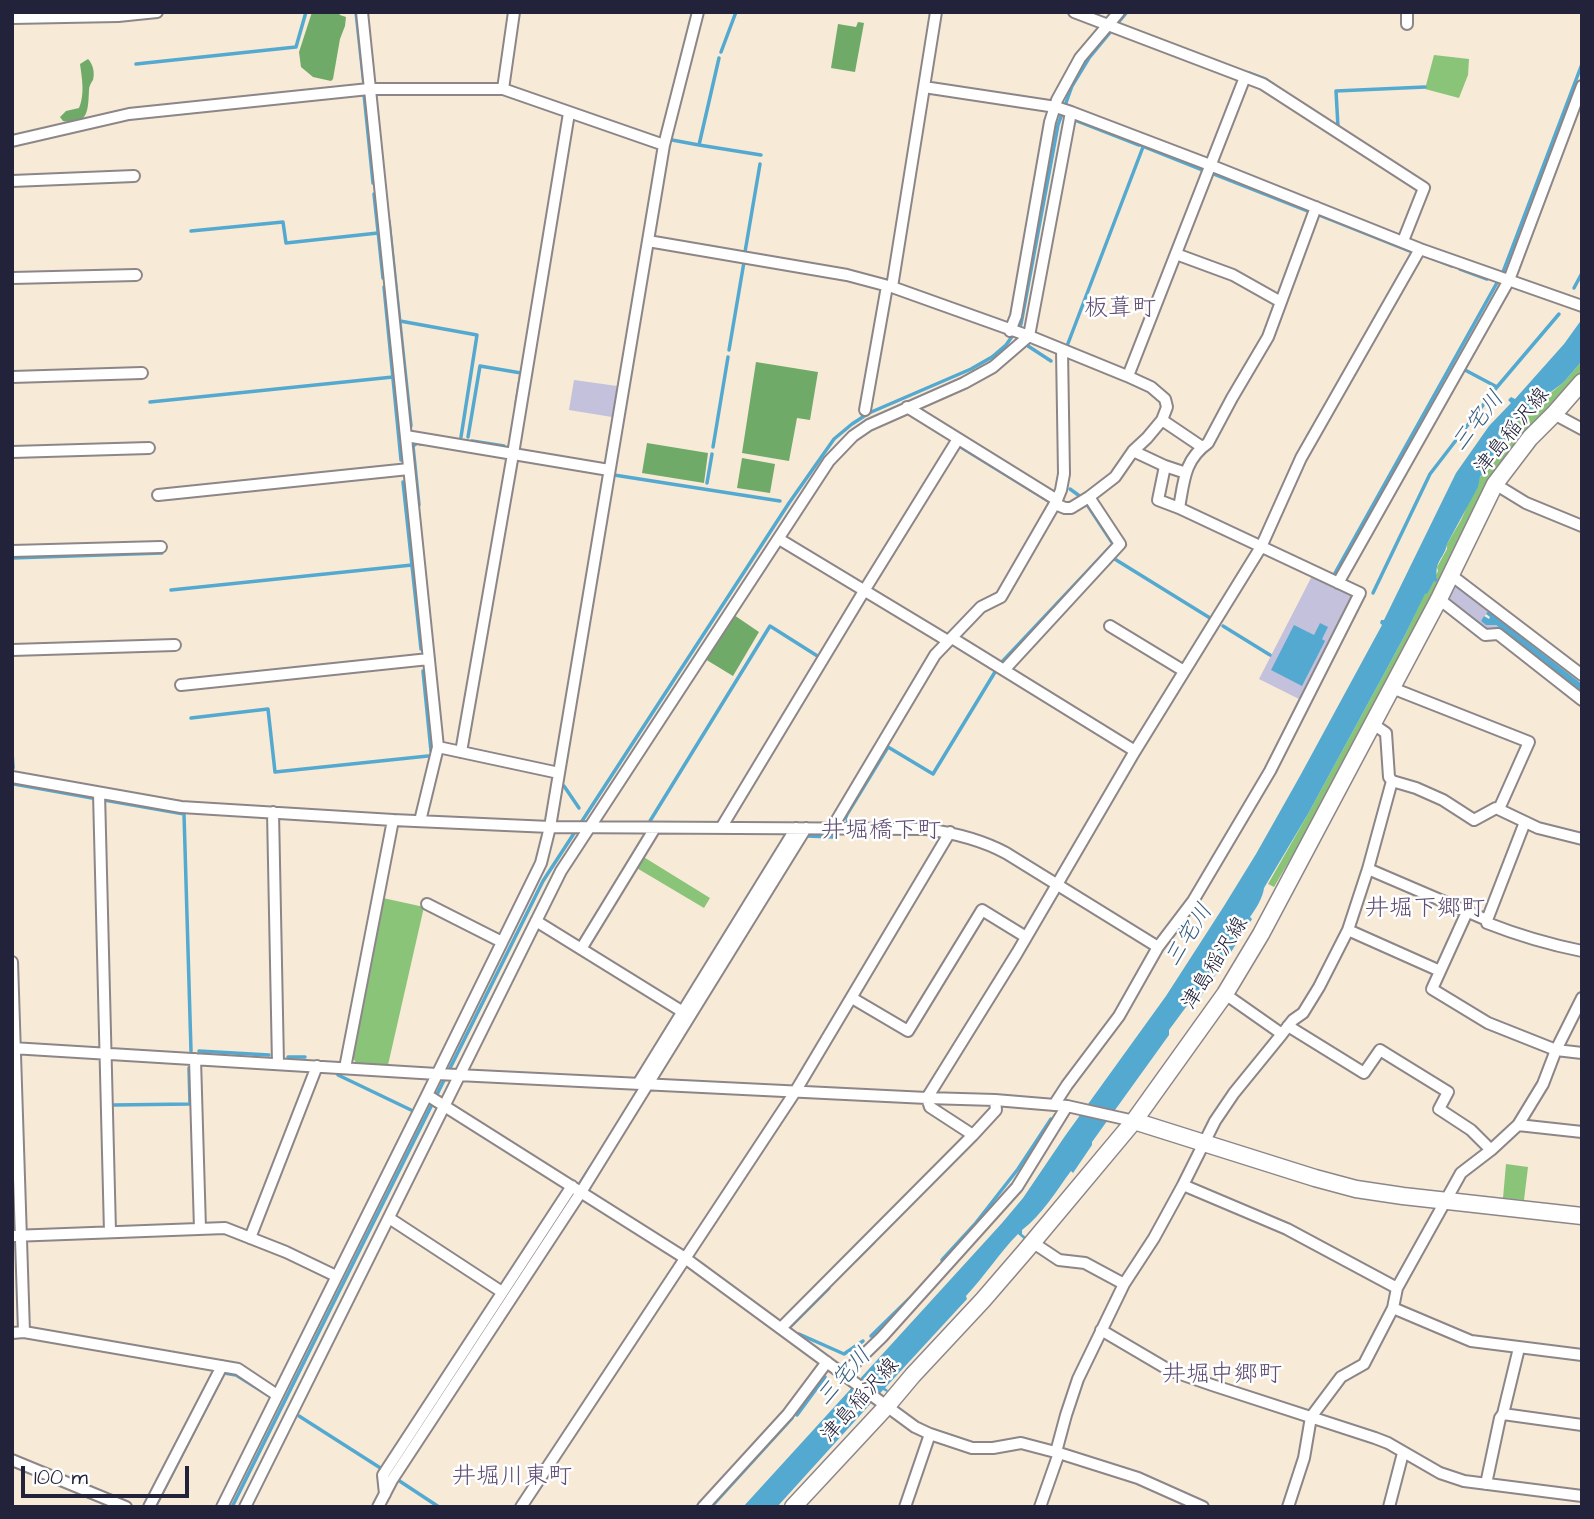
<!DOCTYPE html>
<meta charset="utf-8">
<style>
body{margin:0}
#map{position:relative;width:1594px;height:1519px;overflow:hidden;background:#f7ead7;font-family:"Architects Daughter",sans-serif}
canvas{display:block}
.frame{position:absolute;inset:0;border:14px solid #22223b;pointer-events:none}
.scale{position:absolute;left:21px;top:1466px;width:168px;height:32px;box-sizing:border-box;border:4px solid #22223b;border-top:0;padding-left:9px;font-size:21px;line-height:24px;white-space:nowrap;color:#22223b;-webkit-text-stroke:5px #fff;paint-order:stroke}
</style>
<div id="map">
<canvas width="1594" height="1519"></canvas>
<div class="frame"></div>
<div class="scale">100 m</div>
</div>
<script>
const g = document.querySelector('canvas').getContext('2d');
g.lineJoin = 'round';
function fillPath(path, color) {
  g.fillStyle = color;
  g.fill(path, 'evenodd');
}
function strokePath(path, color, width, dash) {
  g.strokeStyle = color;
  g.lineWidth = width;
  g.lineCap = dash ? 'butt' : 'round';
  g.setLineDash(dash || []);
  g.stroke(path);
}
function label(font, color, halo, rows, align = 'center') {
  g.font = font + ' "Architects Daughter","Klee One",sans-serif';
  g.lineWidth = 5;
  g.setLineDash([]);
  g.textBaseline = 'middle';
  g.strokeStyle = halo;
  g.fillStyle = color;
  for (const [text, x, y, turn = 0] of rows) {
    g.save();
    g.translate(x, y);
    g.rotate((+turn || 0) * Math.PI / 180);
    g.textAlign = isNaN(turn) ? turn : align;
    if (halo) g.strokeText(text, 0, 0);
    g.fillText(text, 0, 0);
    g.restore();
  }
}
const industrial = new Path2D(`
 M574 380 617 386 612 417 569 410Z
 M1312 576 1353 595 1299 699 1259 679Z
 M1456 585 1489 610 1481 621 1496 625 1500 628H1484L1446 598Z`);
const green = new Path2D(`
 M1434 55 1469 59 1468 75 1459 98 1425 89Z
 M1582 361V373L1551 410 1431 601H1429C1382 699 1329 794 1274 887L1268 884 1308 814 1404 637 1425 593H1428L1434 580 1438 579 1435 577 1438 571 1437 567 1447 549V544L1461 520 1480 477 1491 462 1496 453 1510 435 1520 418 1563 383Z
 M642 856 710 898 704 908 635 867Z
 M383 898 424 907 388 1065 356 1063 353 1058Z
 M1506 1164 1528 1167 1524 1200 1503 1198Z`);
const forest = new Path2D(`
 M312 12H338L340 15 346 17 345 26 340 39 333 79 331 81 313 77 301 67 299 52Z
 M858 22 864 23 855 72 831 68 838 24 856 27Z
 M88 59C93 64 95 73 93 80 91 83 89 86 89 90 88 109 89 127 63 121L60 117 66 111 79 108C85 94 82 79 80 64Z
 M756 362 818 372 810 420 797 418 789 461 742 453Z
 M647 443 708 453 704 483 642 473Z
 M742 458 775 464 770 493 737 488Z
 M734 615 759 632 733 676 705 659Z`);
const water = new Path2D(`
 M1582 319V361L1563 383 1544 397 1542 401H1539L1525 417 1520 418 1510 435 1496 453 1491 462 1480 477 1478 487 1447 544C1446 553 1439 559 1437 567 1436 571 1437 574 1436 577L1438 579 1436 582 1434 581 1428 593 1425 594 1404 637 1308 814 1264 888C1263 897 1256 909 1250 917L1252 919 1231 952 1199 999 1189 1003 1169 1030V1035L1092 1142V1145L1073 1173 1071 1171C1056 1191 1043 1214 1022 1230V1234L1027 1238 1025 1240 1018 1234C999 1253 985 1276 966 1296L967 1299 885 1388 888 1390 887 1392 883 1390 777 1507H743L1002 1223 1023 1198 1065 1136 1166 996 1224 906 1256 854 1300 776 1382 625 1380 623 1381 620H1384L1456 473 1489 426 1511 403 1508 400 1511 397 1515 399 1564 344Z
 M1488 611 1582 684V692L1496 625H1486L1481 621 1484 616 1489 619 1490 617 1486 614Z
 M1320 623 1328 627 1322 639 1325 641 1302 686 1271 670 1294 625 1314 635Z`);
const stream = new Path2D(`
 M356 12 364 85
 M721 52 736 12
 M136 64 296 47 306 12
 M1249 73 1265 79 1274 85
 M364 94 373 183
 M1075 120 1139 145
 M1336 125 1338 127 1336 91 1425 87
 M672 140 699 145 719 58
 M699 145 761 155
 M1142 146 1202 170
 M1214 174 1308 211
 M374 194 383 278
 M1317 214 1410 251
 M389 221 411 426
 M191 231 283 222 286 243 378 233
 M745 252 760 164
 M1426 256 1452 266
 M1460 269 1487 279
 M384 287 401 460
 M1574 288 1582 273
 M400 321 477 335 461 437
 M1028 346 1051 361
 M1067 346 1143 147
 M729 350 744 262
 M1465 370 1497 387 1559 314
 M150 402 393 377
 M468 437 480 366 521 373 516 404
 M472 441 504 446
 M959 446 1050 502
 M713 447 728 357
 M614 475 780 501
 M403 482 421 649
 M707 483 712 454
 M1070 489 1081 497
 M419 505 413 446 417 443 421 444
 M12 558 162 553
 M1113 558 1210 618
 M1335 573 1503 272 1582 64
 M171 590 412 565
 M1373 593 1430 474 1497 387
 M1223 626 1270 655
 M1000 664 1113 544 1086 503
 M423 671 431 751
 M191 718 268 709 275 772 428 756
 M12 751 13 768
 M14 784 92 798
 M564 786 579 808
 M104 800 184 814 191 1051
 M650 821 770 626 819 657 820 655
 M848 822 846 816 888 747 933 774 995 672
 M806 836 833 837
 M199 1051 269 1055
 M288 1057H305
 M338 1075 411 1110
 M113 1105 190 1104 189 1068
 M579 1185 591 1166
 M855 1261 874 1242
 M942 1263 944 1261 942 1260 975 1224 1018 1169 1051 1119
 M790 1327 829 1288
 M799 1334 844 1354 863 1341
 M871 1336 918 1290
 M797 1415 825 1377
 M299 1416 382 1469
 M398 1480 439 1507
 M155 1507 224 1373 236 1375 268 1395
 M232 1507 543 881 789 503 834 439 852 424 869 413 971 369 992 357 1006 345 1021 324 1058 125 1072 86 1089 58 1127 12
 M711 1507 792 1418`);
const street = new Path2D(`
 M362 12 438 747 420 821
 M698 12 664 145 550 827 541 863 427 1095 685 1258 915 1427 930 1434 972 1448H993L1021 1443 1059 1453 1138 1478 1203 1507
 M1074 12 1263 84 1424 188 1403 241
 M1407 12V24
 M12 18 118 16 157 12
 M924 87 1056 107 1071 112 1210 165 1420 249 1582 306
 M503 89 514 12
 M12 141 129 114 369 89H503L664 145
 M12 181 134 176
 M648 241 847 275 892 287 1029 336 1127 376 1151 387 1165 399 1167 407 1162 420 1202 447
 M1176 254 1233 275 1281 302
 M12 278 136 275
 M892 287 936 12
 M1010 331 1016 316 1050 122 1057 100 1080 58 1119 12
 M1128 376 1245 77
 M12 377 142 373
 M907 407 1057 500
 M865 410 887 286
 M1554 414 1582 429
 M406 436 609 470
 M1133 451 1165 466 1186 473
 M12 452 149 448
 M1495 484 1526 503 1582 526
 M158 495 409 469
 M1055 504 1065 508H1071L1089 497 1115 477 1133 451 1147 438 1162 420
 M1179 508C1184 481 1184 460 1208 443L1232 398 1268 337 1316 207
 M779 539 948 641
 M12 551 161 547
 M1451 575 1582 675
 M1338 583 1509 280 1582 86
 M1439 599 1485 635 1498 634 1582 700
 M1110 626 1184 671
 M952 638 1135 751
 M12 650 175 645
 M1004 670 1120 544 1089 497
 M181 685 429 659
 M1392 688 1529 742 1499 809
 M438 747 559 773
 M461 752 513 454 569 113
 M12 777 181 807 393 820 550 827 926 829C954 833 980 839 1006 853L1158 947
 M1392 781 1416 788 1443 800 1474 820 1496 808 1538 828 1582 839
 M99 793 110 1232
 M273 812 278 1064
 M721 828 864 591 958 439
 M832 828 935 655 981 607 1001 597 1057 500 1061 490 1064 474 1062 350
 M1368 869 1487 920V923C1520 936 1547 944 1582 951
 M427 904 502 942
 M1467 912 1432 989 1488 1023 1556 1050 1582 1053
 M1487 920 1525 822
 M536 921 683 1012
 M1348 930 1440 971
 M581 949 655 828
 M12 962 24 1332
 M1225 994 1282 1034 1293 1020 1303 1013 1319 987 1348 930 1368 869 1392 781 1389 777 1386 733 1373 724
 M852 998 908 1031 982 910 1026 937
 M1288 1026 1364 1073 1380 1050 1388 1055 1448 1092 1439 1109 1471 1130 1491 1150
 M12 1048 437 1074 927 1098 995 1100 1067 1106 1134 1121
 M195 1059 200 1229
 M345 1068 393 820
 M638 1084 796 828
 M927 1098 1017 953 1135 751 1261 547 1301 458 1420 249
 M1054 1105 1067 1085 1119 1016 1158 947 1193 901 1270 771 1360 593 1179 508 1158 500 1165 466
 M1518 1125 1582 1132
 M973 1135 996 1110 995 1100
 M1183 1185 1287 1229 1397 1288
 M389 1218 502 1292
 M12 1236 225 1228 286 1252 336 1276
 M250 1238 317 1066
 M1032 1242 1059 1260 1085 1263 1124 1284
 M1393 1308 1471 1341 1582 1355
 M781 1328 973 1135 930 1107 927 1098
 M1101 1330 1169 1370 1212 1385 1375 1438 1388 1443 1440 1473 1464 1481 1582 1496
 M12 1333 24 1332 238 1369 277 1395
 M1519 1348 1503 1414 1582 1425
 M844 1374 882 1337 1017 1187 1067 1106
 M1056 1452 1066 1415 1078 1379 1124 1284 1154 1238 1183 1185 1215 1121 1234 1093 1282 1034
 M12 1460 126 1507
 M1486 1484 1500 1418 1503 1414
 M385 1494 383 1475 572 1186
 M149 1507 222 1366
 M222 1507 427 1095
 M245 1507 561 871 829 461 853 436 869 425 964 383 993 367 1029 336 1071 112
 M378 1507 392 1480 581 1192 806 828
 M521 1507 795 1092 950 832
 M703 1507 788 1414 827 1362
 M905 1507 930 1434
 M1040 1507 1059 1453
 M1288 1507 1304 1458 1311 1417 1341 1377 1364 1364 1393 1308 1397 1288 1461 1173 1491 1150 1518 1125 1543 1084 1556 1050 1582 998
 M1389 1507 1403 1453`);
const secondary = new Path2D(`
 M1134 1121 1315 1178 1356 1189 1403 1196 1582 1216
 M793 1507 887 1406 913 1375 983 1300 1027 1249 1134 1121 1225 994 1261 934 1439 599 1495 484 1530 438 1554 414 1582 382`);
const streetNames = [
 ["津島稲沢線",1513,432,-51],
 ["津島稲沢線",1216,964,-58],
 ["津島稲沢線",861,1401,-48]
];
const waterNames = [
 ["三宅川",1479,422,-52],
 ["三宅川",1190,936,-58],
 ["三宅川",845,1378,-48]
];
const quarterNames = [
 ["板葺町",1120,310],
 ["井堀橋下町",881,832],
 ["井堀下郷町",1425,910],
 ["井堀中郷町",1222,1376],
 ["井堀川東町",512,1478]
];
fillPath(industrial, '#c3c1db');
fillPath(green, '#8ac479');
fillPath(forest, '#6faa69');
fillPath(water, '#54a9d0');
strokePath(stream, '#54a9d0', 3.5);
strokePath(street, '#8c8689', 14);
strokePath(secondary, '#8c8689', 19);
strokePath(street, '#fff', 10);
strokePath(secondary, '#fff', 16);
label('21px', '#22223b', '#fff', streetNames);
label('italic 23px', '#385f7e', '#fff', waterNames);
label('24px', '#604f75', '#fff', quarterNames);
</script>
